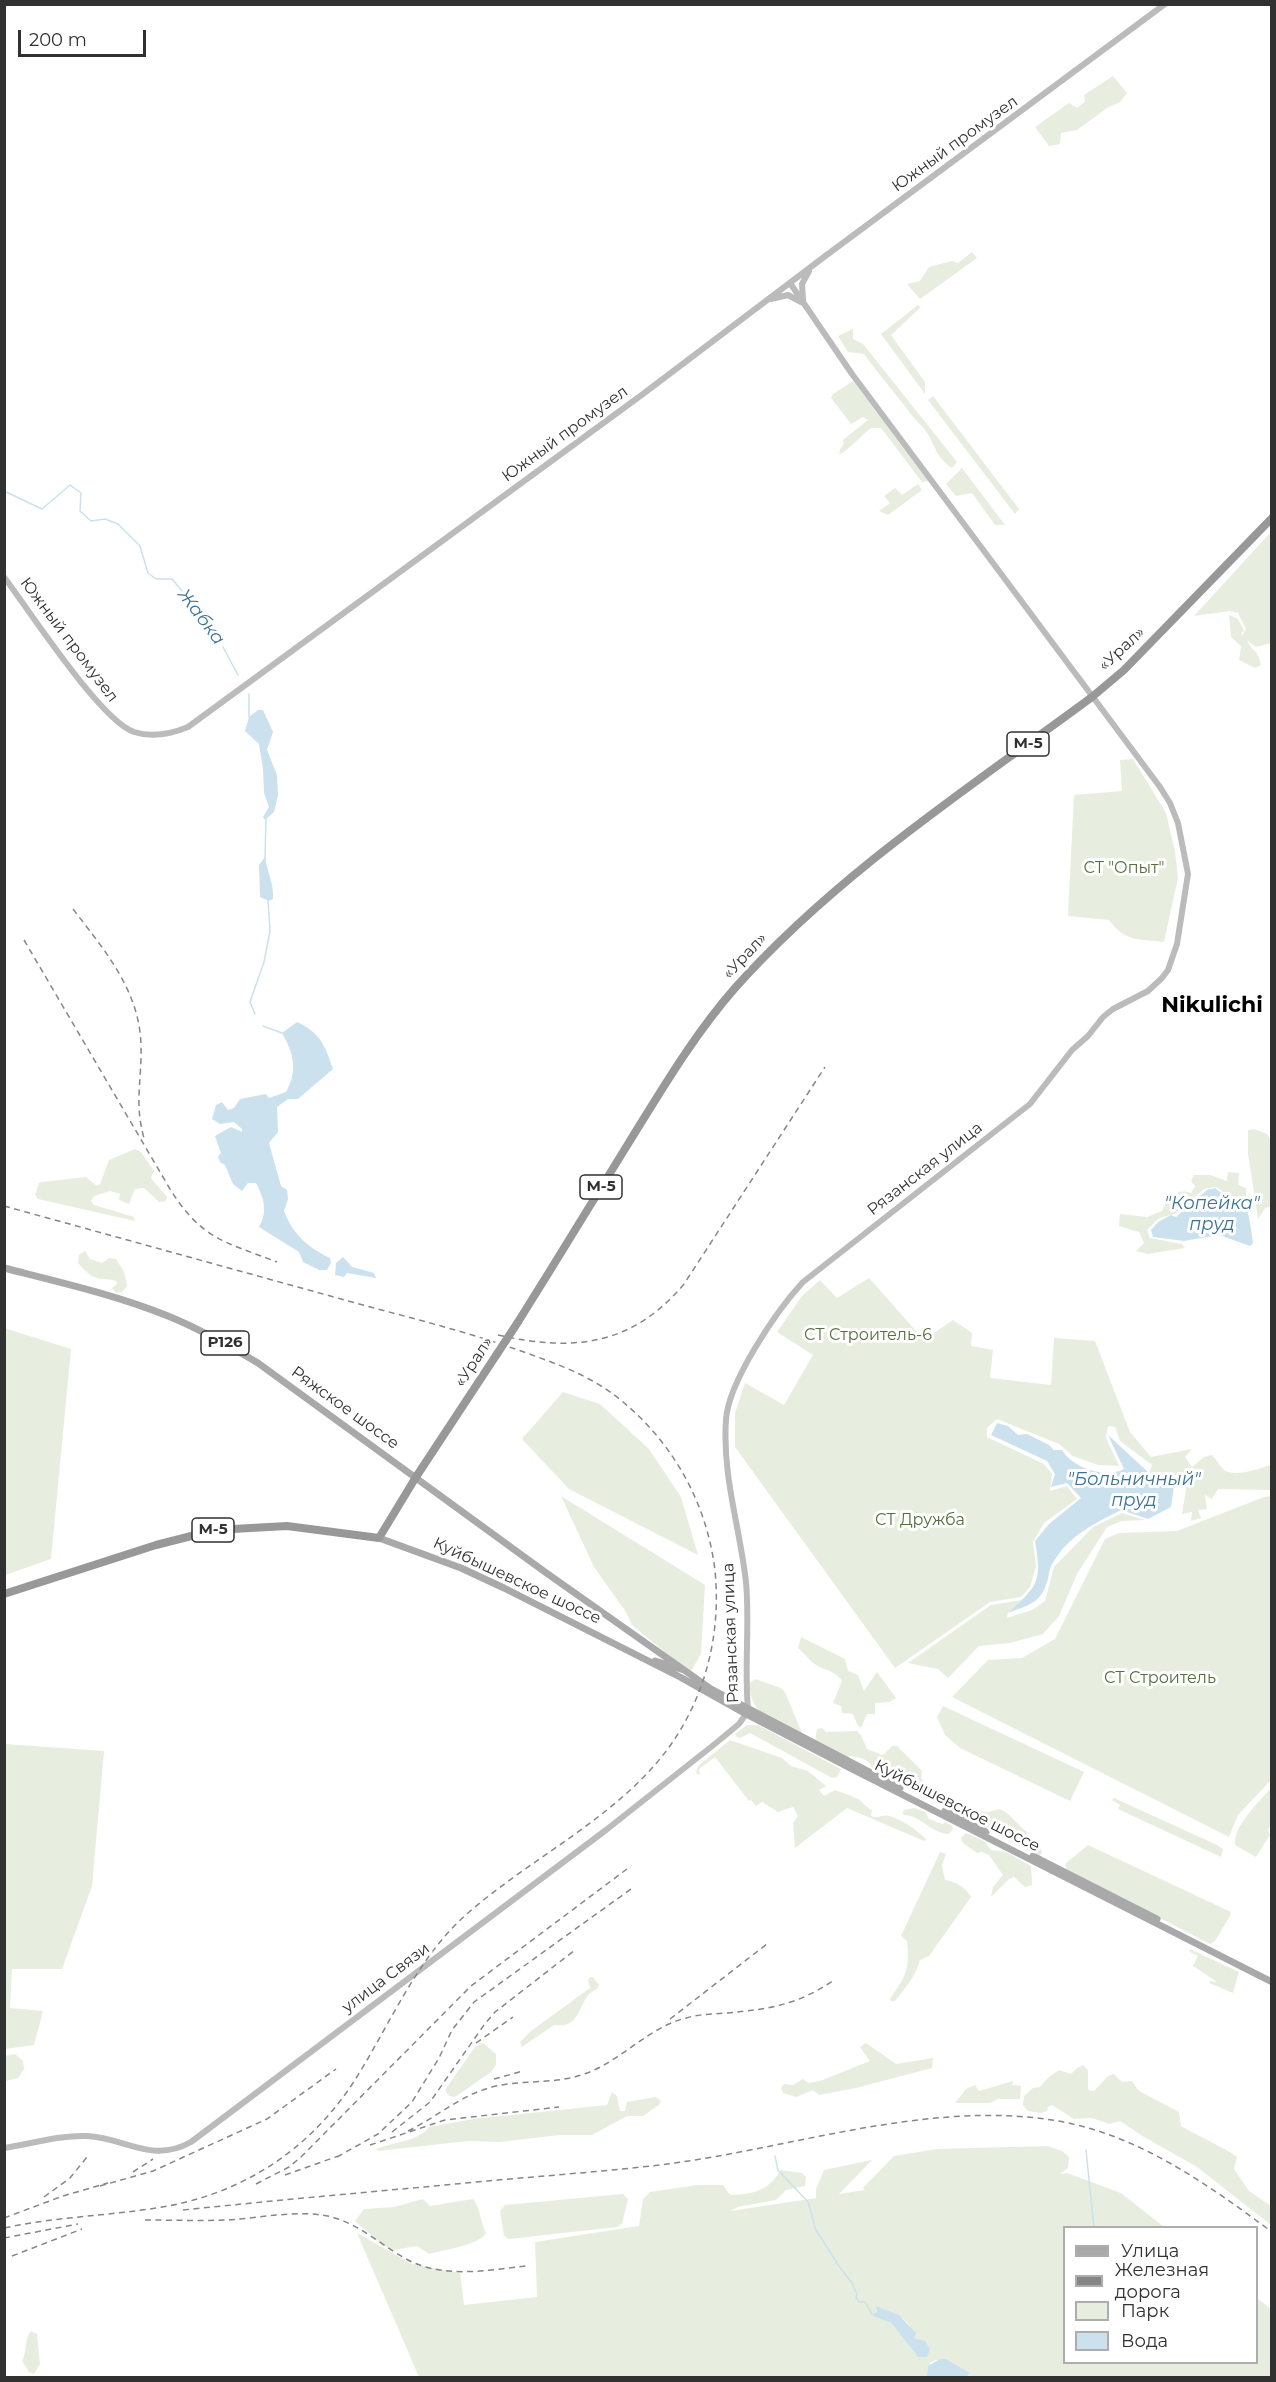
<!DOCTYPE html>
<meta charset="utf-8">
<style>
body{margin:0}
#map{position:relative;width:1276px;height:2382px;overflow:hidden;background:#fff;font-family:Montserrat,sans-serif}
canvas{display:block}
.frame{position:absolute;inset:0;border:6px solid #313131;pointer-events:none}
.legend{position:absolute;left:1063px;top:2226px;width:195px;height:138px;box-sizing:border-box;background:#fff;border:2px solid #adadad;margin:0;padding:8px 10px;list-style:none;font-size:18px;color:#313131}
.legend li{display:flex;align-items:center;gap:12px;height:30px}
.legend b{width:30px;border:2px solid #adadad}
.scale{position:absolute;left:18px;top:30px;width:128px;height:27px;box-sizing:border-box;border:3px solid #313131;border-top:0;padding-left:8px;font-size:18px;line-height:21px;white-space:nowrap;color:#313131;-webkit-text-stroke:4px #fff;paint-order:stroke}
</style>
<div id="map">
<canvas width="1276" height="2382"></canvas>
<div class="frame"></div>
<ul class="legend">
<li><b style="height:8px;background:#a9a9a9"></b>Улица</li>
<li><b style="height:8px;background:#868686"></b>Железная дорога</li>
<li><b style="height:16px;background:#e7eedf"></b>Парк</li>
<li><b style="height:16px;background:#cbe1ee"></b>Вода</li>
</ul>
<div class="scale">200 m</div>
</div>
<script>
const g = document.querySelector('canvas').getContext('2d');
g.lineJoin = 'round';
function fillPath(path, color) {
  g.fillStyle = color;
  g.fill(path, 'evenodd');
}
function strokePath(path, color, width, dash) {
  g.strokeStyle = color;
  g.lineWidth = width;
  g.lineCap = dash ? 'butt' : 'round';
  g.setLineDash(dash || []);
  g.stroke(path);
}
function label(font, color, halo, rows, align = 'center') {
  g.font = font + ' Montserrat,sans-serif';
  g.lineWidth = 6;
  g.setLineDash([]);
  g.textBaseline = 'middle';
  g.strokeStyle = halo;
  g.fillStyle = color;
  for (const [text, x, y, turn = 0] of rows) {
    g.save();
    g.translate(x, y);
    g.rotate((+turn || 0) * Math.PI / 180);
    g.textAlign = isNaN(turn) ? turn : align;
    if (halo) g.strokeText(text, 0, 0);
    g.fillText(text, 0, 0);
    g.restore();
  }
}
const green = new Path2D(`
 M1113 76 1127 93 1120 102 1107 108 1077 130 1061 133 1060 144 1049 146 1035 127 1069 103 1077 108 1085 102 1084 95Z
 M972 252 977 258 920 299 907 284 920 281 929 267 952 261 958 263Z
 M918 305 921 307 891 335 925 382V394L881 334Z
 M853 329V339L863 344 957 462 952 468C936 457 936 448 928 434 922 425 913 418 907 409 893 391 878 373 864 354L848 352 838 336Z
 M853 381 928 481 922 482 881 428H871C859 437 852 447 839 455L840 449 844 444 843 440 868 420 863 417 851 424 831 398 833 394Z
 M933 396 1019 509 1015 514 928 400Z
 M962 468 1005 525H995L972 493 956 496 946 484Z
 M918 484 922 490 888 515 879 511 890 503 884 496 895 488 902 495Z
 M1271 532V643L1256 647 1247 640C1251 651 1258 649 1261 665L1255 668 1239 660 1241 646 1231 637 1229 615 1238 619 1244 631 1241 633 1242 636 1246 629 1238 613 1230 611 1194 616Z
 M1133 759 1166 813 1175 851 1178 878 1164 942C1138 939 1125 942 1109 920L1068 916 1074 795 1122 791 1120 760Z
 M1254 1129 1267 1134 1272 1142 1271 1211 1270 1207 1265 1208 1258 1219 1248 1153V1130Z
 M135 1149 141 1152 154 1171 151 1178 167 1197 166 1201 159 1202 144 1188 135 1189 129 1204 119 1200 120 1194 110 1191 94 1196 91 1201 94 1205 134 1217 135 1221 38 1199 35 1195 39 1183 42 1182 86 1177 97 1186 100 1184 109 1160Z
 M1228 1172 1239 1173 1238 1185 1246 1188V1200L1244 1203 1232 1198 1216 1187 1204 1189 1175 1214 1159 1218 1147 1230 1150 1238 1182 1244 1185 1248 1148 1254 1136 1251 1144 1243 1139 1232 1119 1226 1120 1214 1147 1217 1162 1211C1167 1199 1176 1187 1191 1193L1195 1186 1191 1181 1194 1175H1210L1227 1181Z
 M85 1251 90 1259 102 1263 109 1258 116 1259 124 1272 127 1286 122 1292 116 1293 112 1288 117 1284 116 1281C110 1279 108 1280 102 1279 91 1279 84 1269 78 1263L79 1255Z
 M869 1278 924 1340 953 1320 972 1333 971 1346 993 1350 990 1378 1051 1385 1054 1338 1095 1341 1130 1432 1151 1457 1192 1449 1185 1457 1192 1467 1204 1457 1212 1455C1216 1459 1220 1466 1224 1470 1237 1478 1259 1468 1271 1465V1490L1218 1489 1212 1499 1205 1495 1207 1509 1198 1510 1201 1518 1191 1521 1192 1512 1182 1514 1188 1476 1149 1473 1152 1465 1120 1441 1115 1427 1108 1426 1106 1438 1119 1466 1098 1465 1073 1456 1059 1444 997 1419 987 1428V1437L1044 1464 1052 1474 1050 1491 1067 1486 1077 1499 1044 1523 1033 1542 1036 1567 1030 1587 1021 1597 990 1602 895 1668 735 1447V1413L745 1383 784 1405 813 1355 777 1332 802 1296 820 1280 837 1298Z
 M4 1328 71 1349 51 1559 5 1575Z
 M563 1392 600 1404 649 1449 681 1497 698 1555 569 1489 522 1439Z
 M561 1496 705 1585 701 1654 690 1673 632 1625 626 1612 594 1567Z
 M1271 1496V1780L1238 1815 1229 1837 952 1697 988 1660 1022 1658 1055 1639 1105 1539 1119 1533 1177 1531 1264 1497Z
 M1122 1513 1145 1520 1122 1521 1107 1527 1077 1574 1059 1616 1043 1634 1010 1643 979 1646 948 1678 938 1669 908 1663 991 1605 1022 1600 1008 1613 1007 1618 1032 1610 1045 1601 1054 1567 1093 1527Z
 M801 1637 845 1659 848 1671 858 1675 864 1691 877 1672 896 1698 889 1702 875 1703V1714H867L861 1728 857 1724 853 1714 842 1713 841 1706 833 1703 842 1681C833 1668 822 1671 812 1662 807 1657 804 1653 798 1648Z
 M755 1679 781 1688 785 1692 802 1733C777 1721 748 1716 750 1683Z
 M943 1706 1084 1772 1070 1801 960 1748 945 1735 937 1717Z
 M747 1725H758L839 1768 841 1769 837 1777 832 1778 750 1733 740 1738 737 1737 735 1734Z
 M822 1728 826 1732 857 1731 861 1735 867 1749 883 1755 892 1746H897L922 1771 921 1778 934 1791V1797L956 1809 957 1812 955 1813 874 1772C869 1759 864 1758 850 1756L847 1758 815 1742 817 1729Z
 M730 1740 782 1758 791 1766 808 1771 826 1786 819 1790 824 1796 835 1790C843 1793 853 1796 860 1800 864 1804 866 1807 872 1810L871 1816C878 1819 882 1814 889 1816 902 1819 918 1831 926 1839L924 1841 847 1808 795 1848 793 1823 798 1816 793 1807 778 1812 762 1802 756 1806 751 1800 749 1801 715 1757 699 1769 700 1775 696 1773 698 1766Z
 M5 1744 104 1751 92 1886 62 1969H12L10 2008 43 2011 34 2045 5 2049Z
 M1271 1788V1824L1268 1830 1270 1835 1256 1857 1235 1845C1232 1827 1260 1801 1271 1788Z
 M1114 1798 1217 1845 1223 1849 1221 1857 1118 1809 1120 1805 1112 1800Z
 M914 1808 925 1812 929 1819 943 1824 945 1822 952 1826 953 1829 949 1834C930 1833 922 1816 904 1815L902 1813 904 1810Z
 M999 1809C1011 1813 1016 1824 1027 1832L1028 1838 1041 1849 1042 1853 1039 1856 983 1828 973 1815 977 1811 989 1812Z
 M966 1833 984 1841 991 1850 1006 1852 1031 1866 1032 1885 1025 1887 1014 1877 1009 1879 991 1897 993 1887 1003 1875 989 1855 982 1852 977 1853 963 1843 961 1838Z
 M1088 1845 1231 1912 1230 1916 1215 1941 1210 1944 1067 1870 1065 1864Z
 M940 1852 946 1854 942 1865 945 1880C957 1883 964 1885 971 1897L929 1956 920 1960C916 1976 905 1988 895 2001H891L890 1999C906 1976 910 1969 907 1941L901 1936Z
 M1190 1949 1239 1972 1233 1993 1209 1983 1210 1981 1217 1982 1193 1966 1198 1956 1190 1952Z
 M590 1977H593L599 1985 598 1988C594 1991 589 1993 587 1997 577 2012 577 2028 554 2025L522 2047 520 2042 531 2031 590 1988 588 1980Z
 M483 2043 496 2054V2065L491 2072 455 2097 449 2096 445 2090 475 2047Z
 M866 2043 896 2064 933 2058 932 2068 856 2088 819 2095 813 2090 796 2097 783 2093 781 2088 784 2084 793 2085 803 2079 808 2083 820 2081 870 2061 860 2047Z
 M15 2054 23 2061 24 2069 18 2078 5 2081V2056Z
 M1083 2065 1088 2070V2089L1091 2091H1094L1108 2076 1114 2074 1122 2082 1132 2081 1139 2091 1179 2112 1181 2126C1192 2133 1231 2151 1237 2157L1234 2169 1249 2191 1271 2206V2225L1197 2167 1144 2137 1120 2121 1109 2124 1092 2118 1074 2119 1052 2105 1048 2107 1047 2111 1041 2113 1028 2111 1023 2105 1024 2096 1033 2088 1040 2087 1049 2077 1059 2070 1071 2074 1077 2068Z
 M1013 2081 1012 2085 1021 2086 1020 2099H998L990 2103H955L966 2089 975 2085 979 2091Z
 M612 2092 617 2096 620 2111H625L627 2102 656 2097 661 2101 659 2105 643 2116H627L592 2135H559L500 2142 468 2141 378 2151 376 2149C392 2142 418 2142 429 2127L473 2119 607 2105Z
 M1047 2146 1062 2151 1069 2157 1068 2168 1060 2174 1067 2173 1121 2193 1164 2227 1064 2228V2362H1256L1257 2298 1271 2309V2377H968L969 2374 967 2371C955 2364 943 2354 930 2363L927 2378 419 2377 357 2233 412 2264 460 2273 464 2305 537 2297 535 2242 639 2226 643 2199 650 2192 697 2185H723L730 2195C755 2194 767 2191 781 2170L802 2173 806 2177 805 2186 786 2190 776 2200 738 2207 730 2211 816 2198V2189L824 2170 872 2160 839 2194 865 2190 863 2188 894 2156 937 2149ZM883 2310C897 2312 913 2323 914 2338L930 2350 918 2357 891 2323 872 2314Z
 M623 2194 628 2199 622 2224 617 2227 509 2239 504 2236 500 2211 505 2205Z
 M423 2199 430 2206 473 2199C481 2209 480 2222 486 2233 480 2245 443 2250 429 2254L417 2246 393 2250 383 2245 355 2221 364 2209 394 2207Z
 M31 2331 37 2334 40 2364 34 2374 29 2372 22 2361C27 2352 24 2339 31 2331Z`);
const water = new Path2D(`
 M258 710H263L273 732 267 750 277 775 278 795 274 812 265 820 263 817 269 807 264 793 263 769 259 744 245 731 249 717Z
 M265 857C267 872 274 882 273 899L269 901 260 897 259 865Z
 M297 1022C321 1033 325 1046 333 1069L298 1099H288L277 1107 278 1132 269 1143 281 1186 287 1190 288 1199 284 1211C293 1234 307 1247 330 1258L331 1263 327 1270H319L303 1262 299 1252 259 1227C268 1211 264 1198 256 1183H248L242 1191 233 1184 225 1165 220 1162 218 1157 221 1153 215 1136 231 1127 242 1132V1129L234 1122 220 1124 212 1119 216 1105 222 1102 228 1110 234 1108 240 1099 266 1094 269 1098 286 1092C298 1071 294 1054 282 1033Z
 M1215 1188 1230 1200 1244 1203C1250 1216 1251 1229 1253 1243L1250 1246 1219 1235 1184 1241 1153 1237 1151 1230 1158 1222 1171 1215 1176 1217 1207 1190Z
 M343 1257 352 1267 374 1273 376 1278 347 1273 344 1277 335 1275 336 1263Z
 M997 1423 1008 1426 1018 1435 1027 1434 1049 1445 1054 1450H1062C1073 1468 1105 1479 1124 1469L1108 1435 1149 1473 1168 1475 1175 1479 1171 1507 1148 1519 1121 1510C1095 1523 1069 1536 1054 1561 1050 1566 1049 1573 1048 1579 1041 1604 1030 1604 1008 1613 1038 1585 1042 1583 1035 1541L1049 1524 1081 1498 1067 1483 1051 1487 1055 1474 1047 1461 991 1435Z
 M876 2306 899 2315 916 2333 914 2338 925 2341 930 2349 927 2357H918L891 2323 873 2316 872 2314 877 2312Z
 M940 2359H946L967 2371 969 2373 968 2377H927L928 2366Z`);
const stream = new Path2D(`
 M4 491 42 509 70 485 81 493 80 511 91 521 105 519 118 524 140 546 148 573 156 579H172L216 632
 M223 647 238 675
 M249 717V694
 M265 859 266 818
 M255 1014 250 1002 264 962 270 931 268 899
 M263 1026 282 1033
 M1086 2150 1094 2228
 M775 2156 778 2170 808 2202 816 2230 839 2266 852 2283 857 2294 856 2298 859 2302H865L872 2314`);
const secondary = new Path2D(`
 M771 299 788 295 801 302
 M803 300 802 284 809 271
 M4 577C29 610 100 720 134 732 153 738 171 734 188 727L643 394 824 257 1165 4
 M748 1709C744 1667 750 1624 746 1582 740 1528 722 1475 726 1420 728 1382 777 1310 803 1282L1030 1104 1072 1050 1088 1036 1103 1017 1113 1009 1148 991 1162 978 1168 970 1177 944 1188 874 1178 823 1170 803 1160 787 852 374 790 283
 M4 2148C31 2144 60 2135 87 2136 126 2138 152 2164 191 2142L606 1830 716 1743 739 1724 746 1714`);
const primary = new Path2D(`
 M4 1268C59 1282 116 1295 168 1316 200 1329 229 1346 258 1363L545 1572 684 1670
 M379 1538 461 1568 504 1588 680 1677 746 1714 852 1769 1272 1982
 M655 1661 684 1670 711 1689 900 1788
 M945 1811 986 1832
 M1033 1856 1157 1919`);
const highway = new Path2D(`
 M518 1322C555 1263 591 1204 628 1144 661 1091 693 1036 735 988 838 873 969 788 1092 697L1124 670 1272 518
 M4 1594 156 1545 215 1530 287 1526 379 1538 416 1477 497 1354`);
const rail = new Path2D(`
 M73 909C105 951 140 991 141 1046 142 1080 134 1103 144 1138
 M24 940 170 1189C201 1239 225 1242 277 1262
 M4 1206C124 1239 243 1272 363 1305 415 1319 467 1332 518 1350 552 1362 584 1373 613 1394 670 1437 707 1501 715 1571 721 1631 707 1692 672 1743 622 1815 533 1856 468 1913 415 1959 389 2028 351 2086 305 2154 237 2196 156 2208 105 2216 55 2217 4 2228
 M498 1335C573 1352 632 1346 684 1284L825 1067
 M670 2019 767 1944
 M476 2043 513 2017
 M494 2079 523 2071
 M408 2131C437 2117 461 2095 492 2087 523 2079 557 2085 587 2073 622 2060 649 2027 686 2018 699 2014 713 2014 727 2013 769 2009 798 2005 834 1980
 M392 2132 430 2102 484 2025 495 2012 575 1950
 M370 2145 445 2120 559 2107
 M337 2157 378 2134 412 2102 439 2058 452 2030 474 2002 631 1889
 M133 2172 153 2159
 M285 2175 344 2154
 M256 2184 289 2167 302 2156 471 1986 627 1869
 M100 2186 153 2171 267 2119 336 2069
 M44 2197 70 2178 87 2157
 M183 2210C288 2199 393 2190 498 2180 554 2175 611 2171 667 2164 793 2148 931 2099 1058 2121 1139 2135 1207 2184 1272 2232
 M4 2218 63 2196 108 2183
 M145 2220C172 2220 200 2221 227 2220 261 2218 299 2209 332 2217 361 2225 382 2246 408 2260 445 2279 487 2270 526 2266
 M4 2238 78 2224
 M12 2256 82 2229`);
const highwayBridge = new Path2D(`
 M497 1354 518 1322`);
const shields = [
 [1028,744,42],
 [601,1187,42],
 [225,1343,48],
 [213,1530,42]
];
const shieldNames = [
 ["М-5",1028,744],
 ["М-5",601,1187],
 ["Р126",225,1343],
 ["М-5",213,1530]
];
const streetNames = [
 ["Южный промузел",955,144,-36],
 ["Южный промузел",565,434,-36],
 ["Южный промузел",69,640,53],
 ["«Урал»",1122,649,-43],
 ["«Урал»",745,956,-47],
 ["Рязанская улица",925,1169,-38],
 ["«Урал»",474,1362,-57],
 ["Ряжское шоссе",345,1408,36],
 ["Куйбышевское шоссе",517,1581,25],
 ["Рязанская улица",731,1633,-92],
 ["Куйбышевское шоссе",957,1806,27],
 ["улица Связи",386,1978,-37]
];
const parkNames = [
 ["СТ \"Опыт\"",1124,868],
 ["СТ Строитель-6",868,1335],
 ["СТ Дружба",920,1520],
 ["СТ Строитель",1160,1678]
];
const waterNames = [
 ["Жабка",201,617,53],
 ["\"Копейка\"",1212,1204],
 ["пруд",1212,1225],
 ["\"Больничный\"",1134,1480],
 ["пруд",1134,1501]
];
const districtNames = [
 ["Nikulichi",1212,1006]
];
fillPath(green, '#e7eedf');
fillPath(water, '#cbe1ee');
strokePath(stream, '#cbe1ee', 1.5);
strokePath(secondary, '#bbb', 6);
strokePath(primary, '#a9a9a9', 7);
strokePath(highway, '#989898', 8);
strokePath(rail, '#868686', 1.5, [6, 4.5]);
strokePath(highwayBridge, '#989898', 8);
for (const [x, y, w] of shields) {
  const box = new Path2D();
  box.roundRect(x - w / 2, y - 12, w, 24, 4.5);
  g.fillStyle = '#fff';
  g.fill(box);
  strokePath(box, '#313131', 1.5);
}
label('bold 15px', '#313131', null, shieldNames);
label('16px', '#313131', '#fff', streetNames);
label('16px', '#546e3c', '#fff', parkNames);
label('italic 18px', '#3b7496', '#fff', waterNames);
label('bold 22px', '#000', '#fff', districtNames);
</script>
